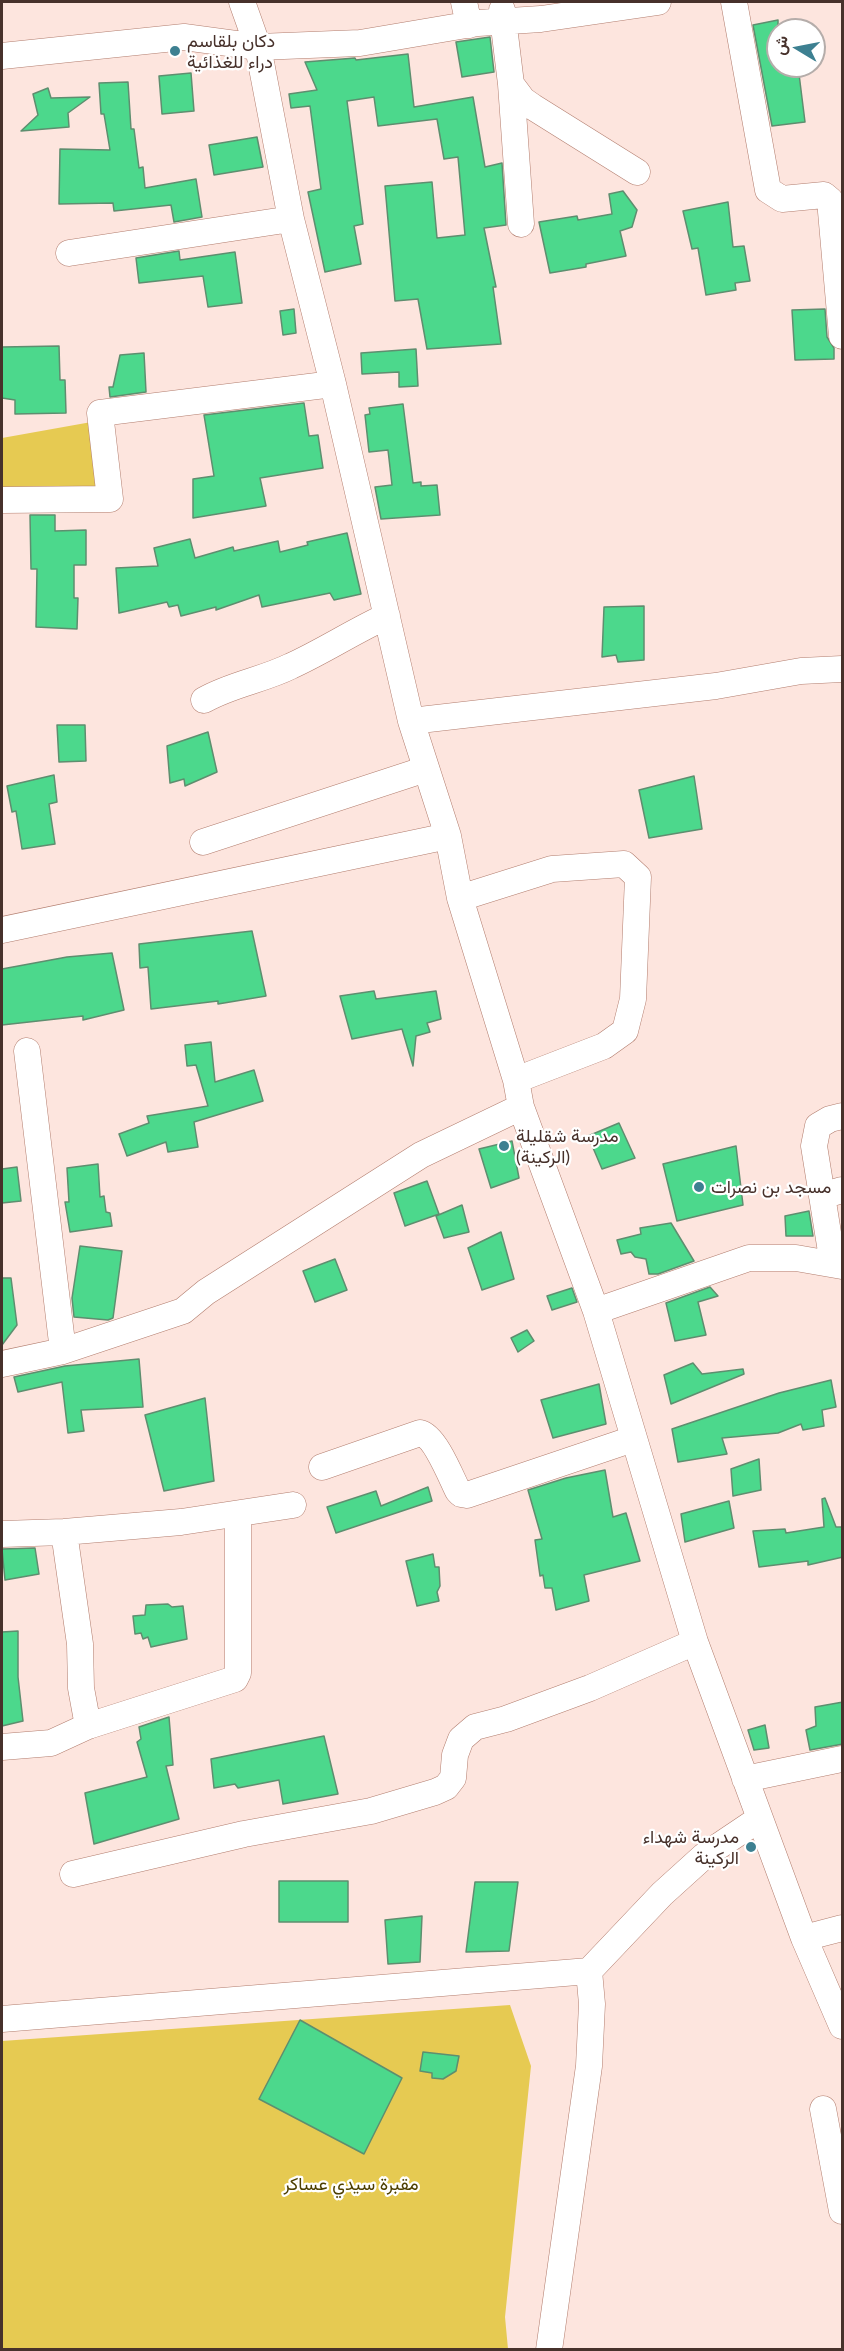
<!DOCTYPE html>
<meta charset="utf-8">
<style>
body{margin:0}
#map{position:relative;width:844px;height:2351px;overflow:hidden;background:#fde5de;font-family:Lato,Vazirmatn,sans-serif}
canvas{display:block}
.frame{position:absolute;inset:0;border:3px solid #47312b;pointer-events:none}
.north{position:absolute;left:766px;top:18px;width:60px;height:60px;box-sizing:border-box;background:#fff;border:2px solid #b5adaa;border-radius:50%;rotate:280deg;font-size:16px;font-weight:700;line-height:24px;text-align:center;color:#47312b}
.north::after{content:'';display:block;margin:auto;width:21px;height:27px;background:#3d8091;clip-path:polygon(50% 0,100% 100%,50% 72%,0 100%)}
</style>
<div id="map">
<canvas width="844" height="2351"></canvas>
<div class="frame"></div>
<div class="north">ش</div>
</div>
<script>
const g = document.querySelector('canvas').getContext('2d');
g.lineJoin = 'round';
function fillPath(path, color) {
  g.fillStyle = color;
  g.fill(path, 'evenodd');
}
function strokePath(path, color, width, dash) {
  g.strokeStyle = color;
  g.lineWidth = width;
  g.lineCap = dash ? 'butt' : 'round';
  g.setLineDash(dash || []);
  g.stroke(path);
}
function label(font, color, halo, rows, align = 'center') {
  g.font = font + ' Lato,Vazirmatn,sans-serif';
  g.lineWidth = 4.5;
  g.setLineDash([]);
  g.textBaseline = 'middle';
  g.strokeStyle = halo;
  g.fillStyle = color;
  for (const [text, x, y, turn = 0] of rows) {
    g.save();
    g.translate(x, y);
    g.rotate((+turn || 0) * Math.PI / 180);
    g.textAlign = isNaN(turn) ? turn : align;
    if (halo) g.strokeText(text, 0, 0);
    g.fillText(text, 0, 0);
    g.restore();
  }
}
const green = new Path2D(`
 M97 421 103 492 2 488V438Z
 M510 2005 531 2066 505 2317 508 2349 2 2350V2041Z`);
const building = new Path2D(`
 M778 20V66H798L805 122 772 126 753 25Z
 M490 37 494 72 462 77 456 42Z
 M408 54 414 107 473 97 485 167 502 163 506 225 484 228 496 287H493L501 344 427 349 418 299 395 301 385 186 432 182 437 238 465 235 458 157 444 159 437 119 378 126 374 97 347 101 363 224 354 226 361 264 325 272 308 192 321 189 310 106 291 108 289 94 317 90 305 62 355 58 356 60Z
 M191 73 194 111 162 114 159 76Z
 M128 82 131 129H134L139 168 143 167 145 188 196 179 202 217 174 222 171 205 114 211 113 203 59 204 60 149 110 150 104 114H101L99 83Z
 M48 88 51 98 90 97 68 113 69 127 21 131 38 115 33 94Z
 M257 137 263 167 214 175 209 145Z
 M623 191 637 210 632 227 620 231 626 256 586 264V267L550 273 539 222 577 216 578 220 612 214 609 194Z
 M728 202 733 247 744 246 750 281 735 283 736 290 706 295 698 248 692 249 683 211Z
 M179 251 180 260 235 252 242 303 208 307 203 276 139 283 136 258Z
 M294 309 296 333 283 335 280 311Z
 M825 309 827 337 834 348V359L795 360 792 310Z
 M59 346 60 380H65L66 413 15 414V400L2 398V347Z
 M416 349 418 386 399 387V372L362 374 361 353Z
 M144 353 146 392 110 397 109 387H113L120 355Z
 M304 403 309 436 318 435 323 468 260 478 266 506 193 518V479L214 476 204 415Z
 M403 404 413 483 421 482V486L437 485 440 515 381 519 375 487 392 485 388 450 369 452 365 415 370 414 369 408Z
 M30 515H55V531L86 530V565H74V598H78L77 629 36 627 37 569H31Z
 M347 533 361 594 334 600 330 593 262 607 259 595 216 610V607L181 616 178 605 169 607 167 602 119 613 116 568 158 566 154 548 190 539 195 558 233 547 234 551 278 541 280 552 308 545 307 542Z
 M644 606V660L618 662 616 655 602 657 604 607Z
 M57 725H85L86 761 59 762Z
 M208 732 217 772 185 786 184 779 170 783 167 746Z
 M54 775 57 802 49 804 55 844 22 849 16 811 12 812 7 786Z
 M694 776 702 829 649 838 639 790Z
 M252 931 266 996 218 1004V1001L151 1009 148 967 140 968 139 944Z
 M112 953 124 1010 83 1020V1016L2 1025V969L67 957Z
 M374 991 376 999 436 991 441 1019 427 1023 430 1032 416 1036 413 1066 402 1029 352 1039 340 996Z
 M211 1042 215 1082 254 1070 263 1101 194 1122 198 1147 168 1152 166 1142 127 1156 119 1134 149 1123 147 1116 208 1106 196 1065 187 1066 185 1045Z
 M619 1123 635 1158 602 1169 588 1136Z
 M512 1141 519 1178 491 1188 479 1149Z
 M736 1146 743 1205 677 1221 663 1164Z
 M98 1164 100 1197 104 1196 106 1212 110 1213 112 1226 70 1232 65 1202H69L67 1168Z
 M17 1167 21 1201 2 1203V1169Z
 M427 1181 439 1214 405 1226 394 1193Z
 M462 1205 469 1232 444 1238 436 1216Z
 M809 1211 813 1236H786L785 1216Z
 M671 1223 694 1261 658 1274H649L646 1259 635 1257 631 1252 621 1254 617 1240 641 1234 640 1228Z
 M501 1232 514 1279 482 1290 468 1248Z
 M80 1246 122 1251 113 1318 108 1320 74 1317 72 1298Z
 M335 1259 347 1290 315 1302 303 1271Z
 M2 1278H11L17 1325 2 1345Z
 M710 1287 718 1296 698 1302 706 1335 675 1341 666 1303Z
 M572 1288 577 1302 552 1310 547 1296Z
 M527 1330 534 1341 518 1352 511 1338Z
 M139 1359 143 1407 81 1410 84 1431 68 1433 62 1382 18 1392 14 1377 65 1366Z
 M693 1363 702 1374 743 1369 744 1374 671 1404 664 1375Z
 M831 1380 836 1407 822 1410 824 1426 803 1430 801 1424 778 1433 722 1438 727 1454 678 1462 672 1429 779 1393Z
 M599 1384 606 1424 553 1438 541 1400Z
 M205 1398 214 1481 164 1491 145 1415Z
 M759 1459 761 1490 733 1496 731 1469Z
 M605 1470 613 1517 626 1513 640 1561 584 1575 589 1601 556 1610 552 1588H545L543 1575 540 1576 535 1540 542 1539 528 1490 566 1478Z
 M428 1487 432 1501 336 1533 327 1507 376 1491 381 1506Z
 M825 1498 836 1527H843V1557L808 1565V1561L759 1567 753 1531 785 1529 786 1533 824 1527 822 1499Z
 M729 1501 734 1528 685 1542 681 1514Z
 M35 1548 39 1574 5 1580 2 1549Z
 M433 1554 435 1567H439L440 1586 437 1592 439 1601 417 1606 406 1561Z
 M168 1604 172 1607 183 1606 187 1639 151 1647 148 1637 143 1639 141 1633 135 1634 133 1616 145 1615 146 1605Z
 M18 1631V1677L23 1721 2 1726V1632Z
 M843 1702V1744L810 1750 806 1730 816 1726 815 1707Z
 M169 1717 173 1765 166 1766 179 1819 94 1844 85 1793 147 1777 137 1742 141 1739 139 1727Z
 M765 1725 769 1748 754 1750 748 1730Z
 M324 1736 338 1794 283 1804 279 1780 238 1788 235 1784 214 1788 211 1759Z
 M279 1881H348V1922H279Z
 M475 1882H518L509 1951 466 1952Z
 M422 1916 420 1962 388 1964 385 1920Z
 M300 2020 402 2078 364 2154 259 2099Z
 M423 2052 459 2056 456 2071 443 2079 432 2078V2073L420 2071Z`);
const minor = new Path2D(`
 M242 2 258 47 291 219 333 384 411 721 448 836 460 898 516 1080 521 1107 596 1311 695 1642 804 1938 842 2026
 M464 2 469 25
 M734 2 768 190 782 199 824 195 830 200 842 336
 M502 10 511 84 521 224
 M2 56 184 37 258 47 360 43 478 23 541 19 658 2
 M511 84 523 100 533 107 637 172
 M69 253 291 219
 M2 500 110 499 100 413 333 384
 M204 700C232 684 263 680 291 666 324 651 354 631 387 616
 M411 721 716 686 801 671 842 669
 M203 842 426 769
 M460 898 552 869 624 864 638 877 633 999 625 1031 604 1046 516 1080
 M2 930 448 836
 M27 1051 63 1351
 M822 1196 842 1190
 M833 1264 814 1146 818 1126 830 1119 842 1116
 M596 1311 749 1258H796L842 1266
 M2 1364 63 1351 183 1311 206 1292 421 1155 521 1107
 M322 1467 420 1433C435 1436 451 1477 458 1491L461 1494 467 1495 633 1439
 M64 1532 80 1644 81 1688 88 1726
 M2 1534 64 1532 181 1522 293 1505
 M2 1747 51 1743 88 1726 235 1679 238 1673V1514
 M745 1779 842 1759
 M73 1874 244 1834 371 1811 435 1792 446 1787 453 1778 455 1755 461 1739 475 1727 506 1719 590 1688 695 1642
 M804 1938 842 1928
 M2 2019 589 1971 662 1894 704 1856 759 1819
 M823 2109 842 2211
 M549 2350 589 2066 592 2004 589 1971`);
const markers = [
 [175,51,6,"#3d8091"],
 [504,1146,6,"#3d8091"],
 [699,1187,6,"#3d8091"],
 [751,1847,6,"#3d8091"]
];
const poiNames = [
 ["دكان بلقاسم",187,41],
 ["دراء للغذائية",187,62],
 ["مدرسة شقليلة",516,1136],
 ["(الركينة)",516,1157],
 ["مسجد بن نصرات",711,1187],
 ["مدرسة شهداء",739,1837,"right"],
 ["الركينة",739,1858,"right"]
];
const parkNames = [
 ["مقبرة سيدي عساكر",351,2184]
];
fillPath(green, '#e6ca52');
fillPath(building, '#4cd88c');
strokePath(building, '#5e8e6f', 1.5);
strokePath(minor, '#b27d6e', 27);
strokePath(minor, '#fff', 26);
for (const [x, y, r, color] of markers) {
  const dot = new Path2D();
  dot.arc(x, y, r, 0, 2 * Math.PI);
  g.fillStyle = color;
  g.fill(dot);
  strokePath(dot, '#fff', 2);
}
label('18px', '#47312b', '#fff', poiNames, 'left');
label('18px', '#4d3f00', '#fff', parkNames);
</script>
